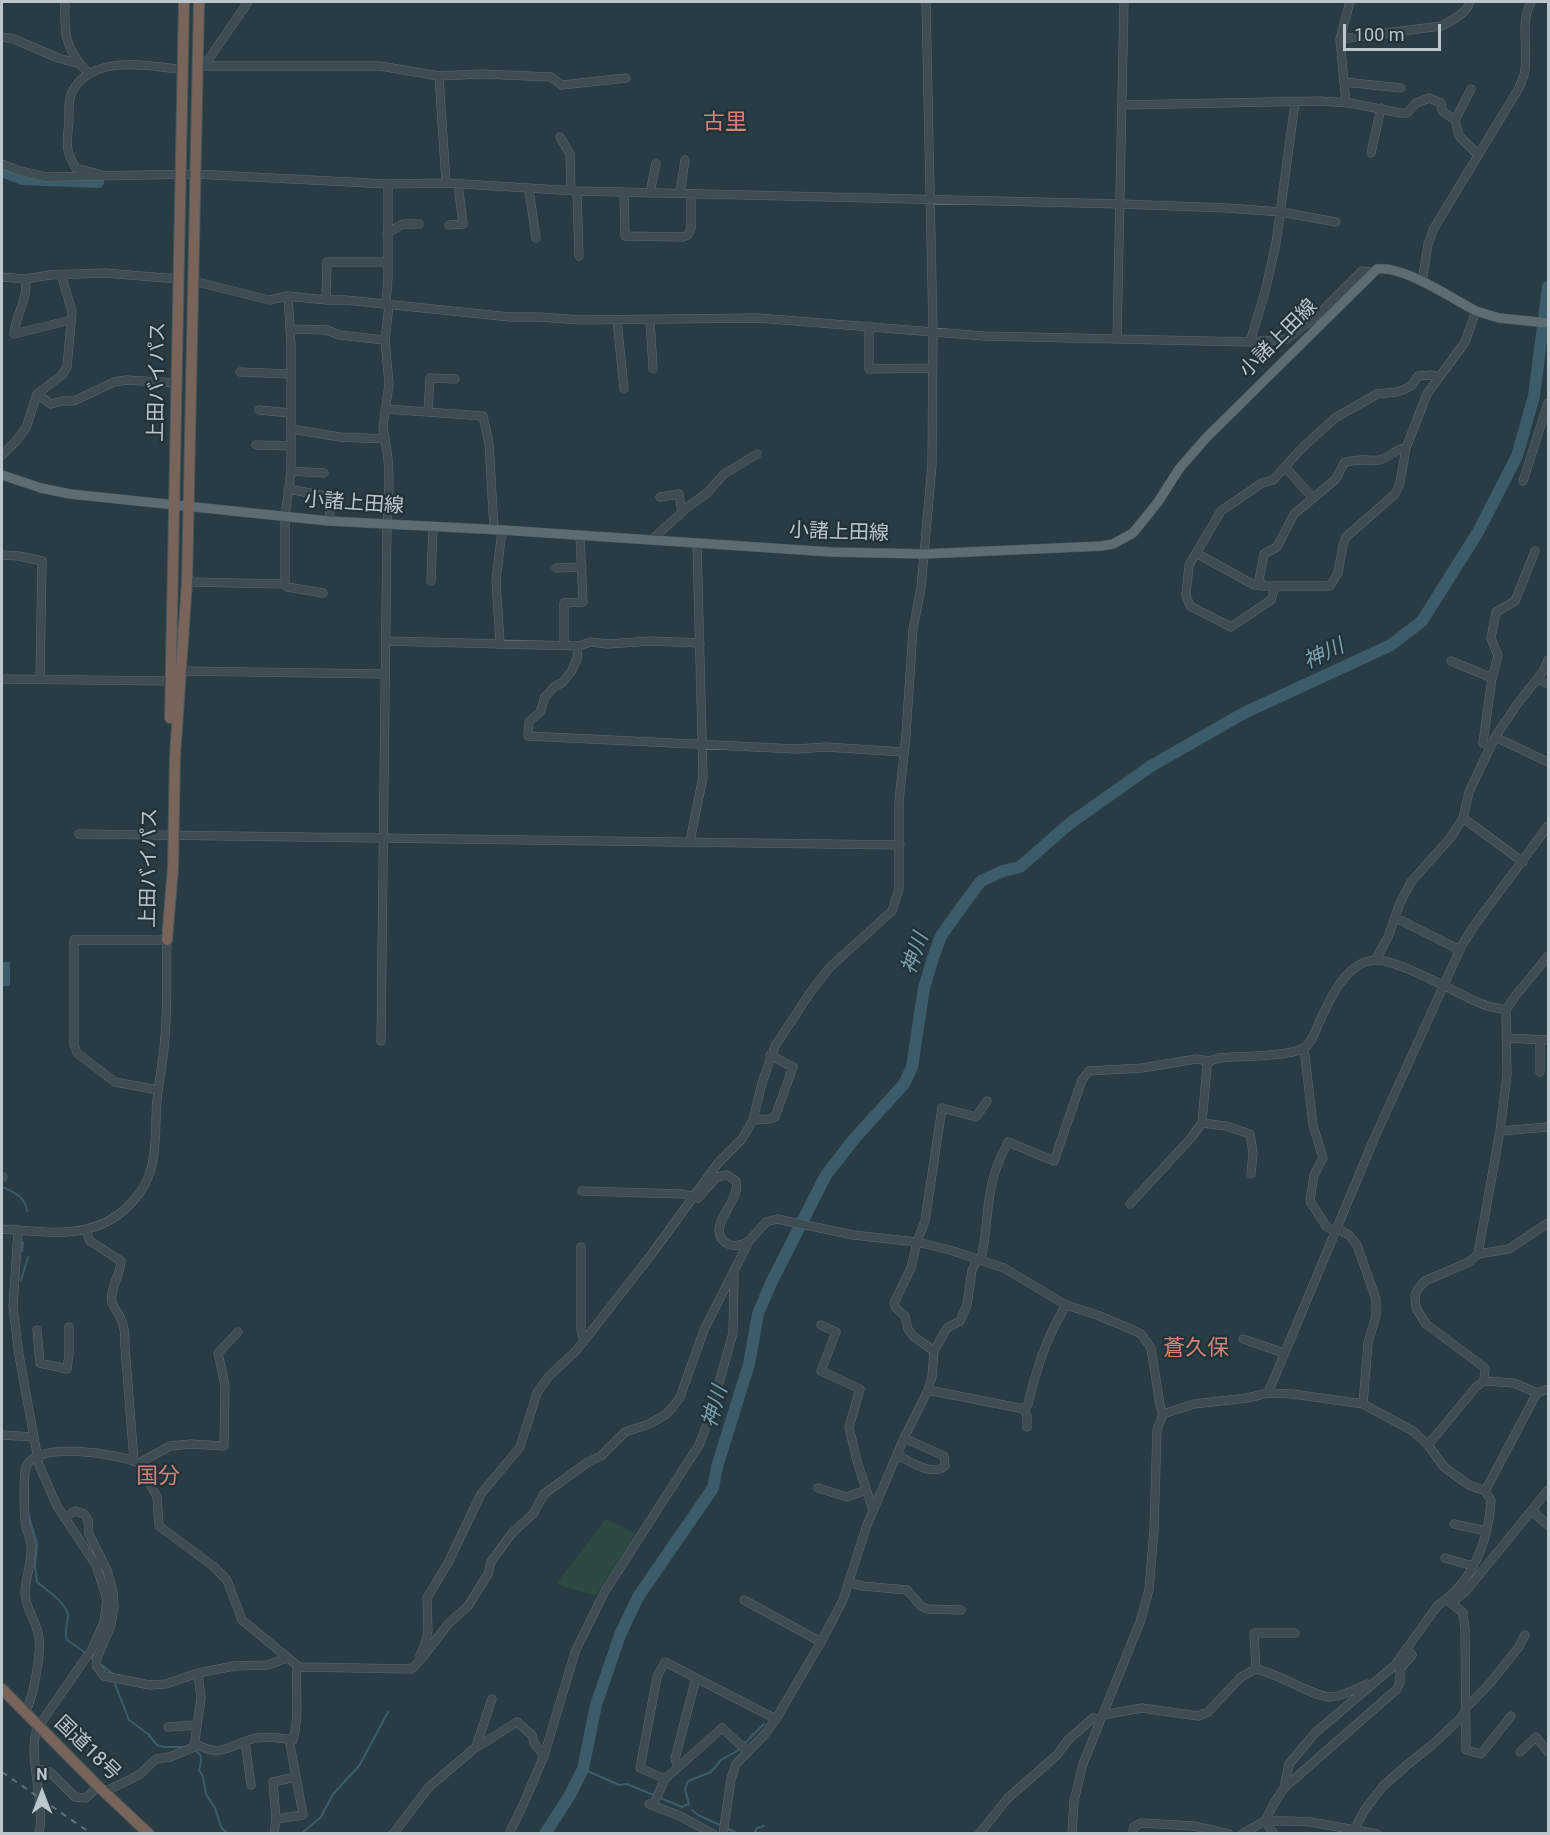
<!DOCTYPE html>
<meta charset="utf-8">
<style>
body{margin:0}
#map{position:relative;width:1550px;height:1835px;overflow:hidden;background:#293c43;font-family:Roboto,sans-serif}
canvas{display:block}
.frame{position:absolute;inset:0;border:3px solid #bac7cc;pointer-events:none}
.north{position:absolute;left:12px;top:1763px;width:60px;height:60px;-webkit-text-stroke:4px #213238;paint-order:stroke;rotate:0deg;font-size:16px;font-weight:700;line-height:24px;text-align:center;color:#bac7cc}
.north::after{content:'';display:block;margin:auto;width:21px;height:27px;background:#bac7cc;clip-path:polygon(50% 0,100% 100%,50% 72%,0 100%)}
.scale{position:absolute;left:1343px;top:24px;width:98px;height:27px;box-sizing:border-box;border:3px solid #bac7cc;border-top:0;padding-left:8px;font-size:18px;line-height:21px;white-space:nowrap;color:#bac7cc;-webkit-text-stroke:4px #213238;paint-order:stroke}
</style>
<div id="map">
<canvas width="1550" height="1835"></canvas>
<div class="frame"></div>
<div class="north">N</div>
<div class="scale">100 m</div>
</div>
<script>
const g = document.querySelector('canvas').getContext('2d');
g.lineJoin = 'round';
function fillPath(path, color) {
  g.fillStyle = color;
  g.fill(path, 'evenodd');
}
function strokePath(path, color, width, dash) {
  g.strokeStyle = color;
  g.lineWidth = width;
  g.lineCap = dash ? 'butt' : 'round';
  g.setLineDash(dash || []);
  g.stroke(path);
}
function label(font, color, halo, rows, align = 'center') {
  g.font = font + ' Roboto,"Noto Sans JP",sans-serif';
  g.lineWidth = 4.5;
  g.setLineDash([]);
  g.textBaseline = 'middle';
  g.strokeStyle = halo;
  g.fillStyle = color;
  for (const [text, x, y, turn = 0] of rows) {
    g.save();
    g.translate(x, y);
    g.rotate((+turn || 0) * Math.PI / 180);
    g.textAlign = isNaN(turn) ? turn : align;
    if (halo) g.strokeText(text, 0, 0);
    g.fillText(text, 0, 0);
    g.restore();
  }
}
const green = new Path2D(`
 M606 1519 636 1534 595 1596 556 1584Z`);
const water = new Path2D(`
 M2 962H10V986H2Z`);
const stream = new Path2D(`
 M2 1187C14 1192 25 1196 27 1211
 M22 1251 23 1242
 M21 1280 28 1257
 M28 1504V1477
 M28 1513 37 1543 35 1566 37 1582C46 1589 69 1605 68 1617 67 1625 64 1632 67 1640L94 1659
 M102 1665 113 1674
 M115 1684 129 1720 148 1734 157 1745 164 1747H186
 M194 1749C203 1755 202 1760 199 1770L203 1777 206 1794 215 1808 221 1827 228 1834
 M583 1769 619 1785 627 1784 682 1807 689 1804 685 1790 688 1781 711 1772 721 1760 737 1751 764 1724
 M692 1810 698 1815 739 1834
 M301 1834 321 1817 333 1794 359 1766 388 1712
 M754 1834 757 1828 764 1826`);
const river = new Path2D(`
 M2 171 22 179 98 182
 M545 1834 570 1795 583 1769 596 1705 620 1635 638 1597 713 1488 717 1467 749 1364 758 1314 771 1283 826 1175 854 1139 904 1084 912 1067 924 988 933 958 941 936 963 905 981 881 1003 871 1020 867 1069 824 1151 766 1244 713 1391 645 1422 621 1478 532 1517 456 1534 396 1548 287`);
const minor = new Path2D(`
 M65 2C64 35 65 49 89 74
 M2 37 14 39 58 58 80 64
 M1340 39 1441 26C1451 21 1467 13 1470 2
 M204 66 248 2
 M198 68 204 66H380L439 76 482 74 551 77 562 85 626 78
 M439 76 446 183
 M1344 82 1401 88
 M1346 103 1340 39 1350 2
 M1122 105 1319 101 1350 103 1400 113H1407L1416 103 1429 98 1441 103 1442 111 1455 120 1459 136 1478 155
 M1455 120 1471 89
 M560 137 570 154 571 191
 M1371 153 1381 108
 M2 164 17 170 46 177 195 174 388 184 446 183 577 191 1121 204 1227 208 1281 212 1336 222
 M99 174 76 168C63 148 68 139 69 119 69 110 68 100 72 92 91 54 149 65 183 70
 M529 190 536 238
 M577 191 579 256
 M624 192 625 236 683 237 688 235 691 228V194
 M650 193 656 163
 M680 193 685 160
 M449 225 463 224 458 184
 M387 233 403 224H419
 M2 277 25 279 50 275 105 273 178 279
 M25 279C29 299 16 313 14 334L71 320
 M193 281 269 300 288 296 326 300H346L510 317H540L580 320 758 318 984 336 1250 342 1287 339 1320 313 1362 271 1373 272
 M1422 282 1428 244 1434 228 1519 88C1521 82 1525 76 1525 69 1528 46 1520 23 1531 2
 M326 300 327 262H388
 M386 305 388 277V184
 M650 319 653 369
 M617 320 624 389
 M869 326V369L932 368
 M291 329 327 330 339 335 385 340
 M1117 339 1124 2
 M1250 342 1265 292 1276 243 1295 103
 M240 372 290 374
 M37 394 51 404 62 401H74L114 382 126 380 176 383
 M385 409 483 416 489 443 494 529
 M259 410 290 413
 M428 412 430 378 455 379
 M291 429 340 437 385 439C391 468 389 497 387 526L381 1041
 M385 439 383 427 389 384 385 340 389 306
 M256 445 290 446
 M1406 448C1395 448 1390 458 1379 460 1366 461 1357 458 1344 463L1336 479 1294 514 1277 547 1264 554 1259 580 1263 586H1330L1338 573 1343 545 1346 537 1395 494 1400 483 1406 448 1427 394 1465 342 1476 311
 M2 455 16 441 26 428 37 394 62 375 67 367 72 312 61 274
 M1285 467 1312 497
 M291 471 324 473
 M1523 481 1548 403
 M288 489 331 497 329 521
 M660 497 679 494 682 512
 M651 540 689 506 707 493 724 474 757 454
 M1196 553 1254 585 1263 586
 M2 555 19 556 42 561 40 679
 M556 568 582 567
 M431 581 433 527
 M187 582 285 584 287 587 323 593
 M285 584V517L291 471V344L288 296
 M1275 587 1271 600 1231 627 1190 606 1186 595 1189 565 1221 511 1262 483 1273 480 1302 448 1335 418 1377 394 1397 392 1405 389 1412 385 1418 376 1432 375 1439 377
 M386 641 578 646 591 642 608 644 651 641 700 643
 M500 643 496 581 502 530
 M564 645V603L583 602 580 535
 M578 646 577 659 571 672 563 682 554 687 545 697 540 712 529 722 528 736 796 749 826 747 904 752
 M1451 661 1492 678 1483 743 1491 746
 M180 671 385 674
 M1492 678 1498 656 1491 638 1496 612 1515 601 1535 551
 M2 679 171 681
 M1537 679 1548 684
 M1495 737 1548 762
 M1463 818 1523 862
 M79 834 900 845
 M690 841 703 777 697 543
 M1396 918 1460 950
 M1376 959 1388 937 1400 903 1411 882 1451 837 1463 818 1469 792 1495 737 1518 703 1544 670 1548 660
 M1506 1038 1548 1040
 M1304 1048 1313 1125 1323 1158 1314 1175 1310 1201 1326 1226 1336 1232
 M1540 1072V1040
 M753 1120 769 1119 775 1117 793 1067 770 1055
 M1202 1123 1226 1126 1250 1134 1253 1153 1251 1174
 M1500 1131 1548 1127
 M2 1177H3
 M582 1191 683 1194 698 1198 717 1177 727 1175 736 1181C742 1201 704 1227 726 1243 734 1248 742 1245 749 1241
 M1130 1204 1191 1138 1202 1123 1207 1066 1210 1061 1218 1058C1237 1056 1288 1057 1304 1048 1311 1044 1315 1032 1318 1025 1329 1001 1345 962 1375 960 1395 958 1458 994 1480 1003 1488 1007 1497 1008 1506 1010
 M2 1229C50 1232 98 1242 134 1200 142 1191 148 1181 151 1169 157 1148 155 1122 157 1100 159 1079 164 1058 165 1036 168 1004 166 972 167 940H74V1045L77 1053 115 1082 158 1090
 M1338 1229 1349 1235 1357 1245 1376 1299V1316L1368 1343 1363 1404
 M18 1230 13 1307 19 1355 39 1465 57 1506 96 1565 107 1599 104 1622 92 1649 38 1727C26 1752 46 1802 39 1834
 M86 1231 90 1241 121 1261C121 1274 109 1289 112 1302 113 1306 117 1311 119 1315 125 1326 125 1334 125 1347L134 1461
 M581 1247V1330L584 1341
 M1478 1254 1500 1131 1507 1075 1506 1010 1516 995 1548 956
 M821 1325 836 1332 821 1371 860 1389 849 1427 857 1461 873 1510
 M37 1330 40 1363 67 1369 69 1354V1327
 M1243 1339 1284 1353
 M934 1351 913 1336 908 1329 905 1316 896 1308 894 1303 911 1268 917 1242 925 1221 942 1108 976 1117 987 1101
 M1484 1381 1485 1368 1426 1324 1416 1308 1415 1295 1418 1289 1425 1281 1469 1262 1478 1254 1509 1249 1548 1223
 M928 1390 1024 1409 1028 1404C1037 1366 1046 1339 1066 1305
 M1268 1393 1374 1139 1462 945 1474 926 1548 826
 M1024 1409 1027 1416V1427
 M2 1435 34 1437
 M1428 1445 1476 1387 1484 1381 1514 1383 1537 1393 1548 1389
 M897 1455C910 1461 931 1477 945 1466L944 1456 904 1438
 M139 1463 170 1446 190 1444 224 1446 225 1385 218 1353 238 1332
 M818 1488 847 1497 866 1490
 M1485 1491 1537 1393
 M1532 1511 1548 1525
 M65 1517 75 1511 84 1514 88 1520 89 1534 107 1570 113 1592 114 1607 111 1625 97 1658 96 1665 104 1676 150 1685 166 1684 198 1673
 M1454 1524 1486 1531
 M1445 1558 1473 1566
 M850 1583 863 1586 907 1590 921 1606 927 1609 961 1610
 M1447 1599 1463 1613 1465 1629 1466 1750 1481 1754 1511 1716
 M744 1600 821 1642
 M1451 1603 1466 1591 1548 1490
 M420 1656 426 1641 428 1630 427 1598 448 1563 481 1494 520 1447 537 1393 549 1376 576 1351 651 1255 718 1163 742 1139 753 1120 762 1083 775 1046 812 990 830 967 892 911 899 889V801L906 735 913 629 921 588 932 465 933 331 926 2
 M1256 1669 1254 1633H1295
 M25 1713C33 1699 43 1648 38 1633 35 1619 26 1609 25 1594 25 1577 33 1561 31 1544 30 1538 28 1533 26 1527 24 1517 23 1476 26 1467 36 1440 119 1454 139 1463L157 1497 159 1526 213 1566 227 1580 242 1620 299 1667 412 1669 423 1657 448 1624 468 1606 488 1574 491 1562 512 1533 533 1514 544 1494 588 1462 601 1456 625 1432 649 1424 665 1415 673 1407 680 1397 704 1330 749 1241 766 1222 777 1219 853 1235 917 1242 950 1250 1004 1268 1066 1305 1097 1315 1133 1330 1141 1334 1151 1348 1160 1405 1163 1414
 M1102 1715 1142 1708 1198 1716 1208 1712 1241 1677 1256 1669C1278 1673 1315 1698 1331 1697 1344 1696 1356 1689 1367 1684
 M168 1727 197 1725
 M245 1742 251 1785
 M195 1743C218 1758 227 1747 249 1740 263 1735 278 1738 293 1740 300 1715 295 1691 297 1666
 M477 1747 517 1722 532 1735 534 1743 544 1756
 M1520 1752 1536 1737 1548 1752
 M678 1767 675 1759 696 1678
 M37 1768 50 1772 75 1797 86 1798 98 1786
 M665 1779 640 1768 657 1677 665 1662 776 1719
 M104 1792 139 1775 156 1759 170 1757 194 1747 201 1698 198 1673 234 1666 268 1665 287 1658
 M649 1804 680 1816 713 1834
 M653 1805 665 1779 722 1728 747 1751
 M276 1819 303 1815 289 1739
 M1265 1821 1273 1805 1284 1788 1397 1689 1400 1682V1669L1412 1655 1406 1649
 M1265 1821 1274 1834
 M274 1834 276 1819 273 1782 296 1777
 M393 1834 429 1787 476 1747 492 1699
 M509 1834 523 1805 544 1756 575 1652 605 1591 699 1445 708 1422 733 1333 734 1275
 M723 1834 731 1779 736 1764 764 1735 776 1719 821 1642 843 1600 867 1525 904 1438 928 1390 932 1377 934 1351 947 1328 960 1321 967 1305 972 1270 976 1262 981 1259C987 1236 986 1212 991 1188 994 1171 1000 1157 1008 1142L1054 1161 1082 1080 1089 1071 1142 1068 1196 1059 1210 1061
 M979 1834 1008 1798 1057 1755 1068 1740 1093 1718 1099 1719
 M1072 1834 1074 1801 1083 1764 1140 1622 1149 1590 1154 1530 1157 1430 1163 1414 1194 1404 1247 1398 1268 1393 1293 1394 1363 1404 1413 1431 1428 1445 1444 1467 1469 1485 1485 1491 1491 1500C1489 1540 1473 1582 1438 1605L1395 1665 1315 1733 1289 1764 1284 1788
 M1132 1834 1134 1827 1141 1823 1194 1826 1229 1834
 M1242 1834 1265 1821H1291L1311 1822 1377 1834
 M1352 1834 1364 1811 1383 1786 1407 1765 1432 1745 1462 1717 1467 1707 1491 1682 1518 1648 1525 1635`);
const major = new Path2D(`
 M2 475 41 488 70 494 329 521 502 530 831 552 924 554 1102 546 1113 544 1133 533 1158 502 1179 469 1206 438 1377 269C1403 265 1451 298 1476 311L1499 318 1548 323`);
const highway = new Path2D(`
 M170 718 184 2
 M167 940 173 868 175 756 187 582 199 2
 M2 1689 98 1786 149 1834`);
const rail = new Path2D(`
 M2 1772 92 1834`);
const streetNames = [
 ["小諸上田線",1279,339,-45],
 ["上田バイパス",158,382,-89],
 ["小諸上田線",354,504,4],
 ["小諸上田線",839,533,2],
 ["上田バイパス",150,868,-89],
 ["国道18号",87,1749,44]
];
const waterNames = [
 ["神川",1324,655,-25],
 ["神川",916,954,-71],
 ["神川",716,1407,-74]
];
const quarterNames = [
 ["古里",725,123],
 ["蒼久保",1196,1349],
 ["国分",158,1477]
];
fillPath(green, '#2e4842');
fillPath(water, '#3d5c6a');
strokePath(stream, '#3d5c6a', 2);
strokePath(river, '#3d5c6a', 12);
strokePath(minor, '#5b6a70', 9);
strokePath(major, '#4a595f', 10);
strokePath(highway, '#48575d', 12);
strokePath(minor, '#3d4d53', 8);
strokePath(major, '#5b6c73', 9);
strokePath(highway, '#79645a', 10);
strokePath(rail, '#5f727a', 2, [6, 6]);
label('20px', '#bac7cc', '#213238', streetNames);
label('italic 21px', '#7ca0ae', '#213238', waterNames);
label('22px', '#d58376', '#213238', quarterNames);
</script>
